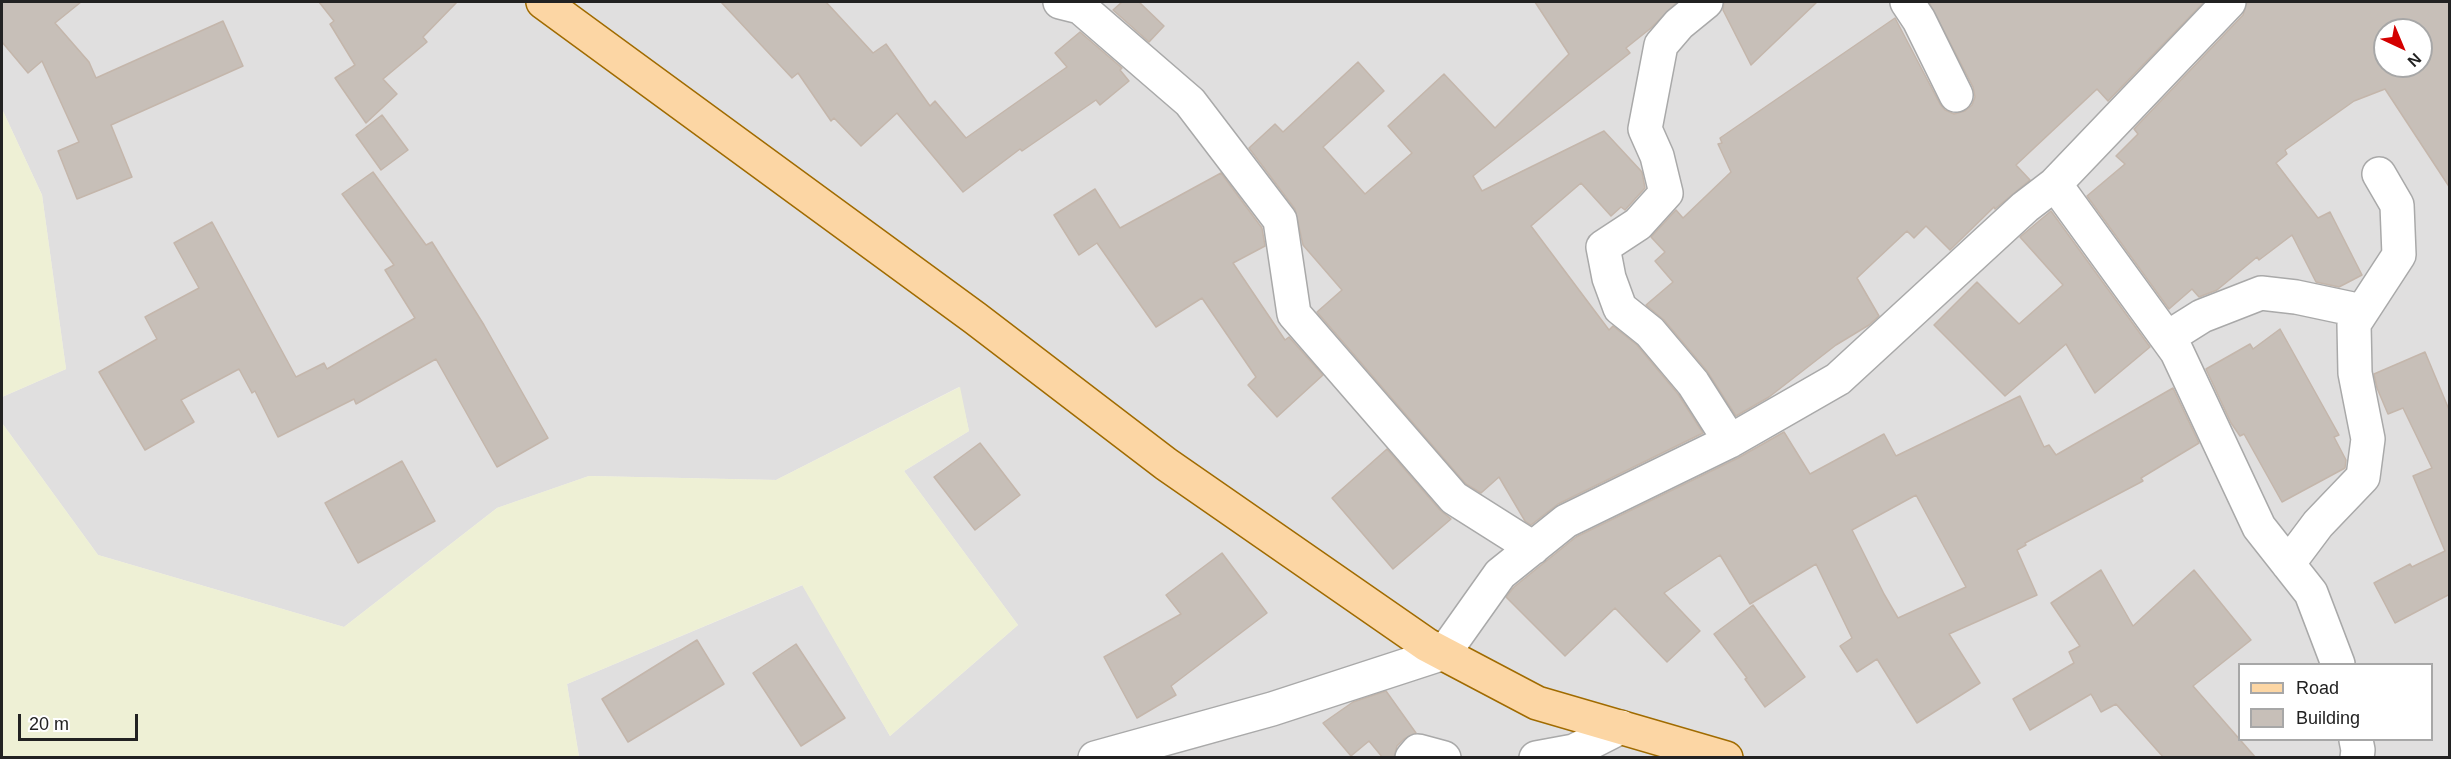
<!DOCTYPE html>
<style>
body{margin:0}
#map{position:relative;width:2451px;height:759px;overflow:hidden;background:#f2efe9;font-family:Arial,sans-serif}
canvas{display:block}
.frame{position:absolute;inset:0;border:3px solid #222;pointer-events:none}
.legend{position:absolute;left:2238px;top:663px;width:195px;height:78px;box-sizing:border-box;background:#fff;border:2px solid #a7a7a7;margin:0;padding:8px 10px;list-style:none;font-size:18px;color:#222}
.legend li{display:flex;align-items:center;gap:12px;height:30px}
.legend b{width:30px;border:2px solid #a7a7a7}
.north{position:absolute;left:2373px;top:18px;width:60px;height:60px;box-sizing:border-box;background:#fff;border:2px solid #a7a7a7;border-radius:50%;rotate:136deg;font-size:16px;font-weight:700;line-height:24px;text-align:center;color:#222}
.north::after{content:'';display:block;margin:auto;width:21px;height:27px;background:#d40000;clip-path:polygon(50% 0,100% 100%,50% 72%,0 100%)}
.scale{position:absolute;left:18px;top:714px;width:120px;height:27px;box-sizing:border-box;border:3px solid #222;border-top:0;padding-left:8px;font-size:18px;line-height:21px;white-space:nowrap;color:#222;-webkit-text-stroke:4px #fff;paint-order:stroke}
</style>
<div id="map">
<canvas width="2451" height="759"></canvas>
<div class="frame"></div>
<ul class="legend">
<li><b style="height:8px;background:#fcd6a4"></b>Road</li>
<li><b style="height:16px;background:#c7bfb8"></b>Building</li>
</ul>
<div class="north">N</div>
<div class="scale">20 m</div>
</div>
<script>
const g = document.querySelector('canvas').getContext('2d');
g.lineJoin = 'round';
function fillPath(path, color) {
  g.fillStyle = color;
  g.fill(path, 'evenodd');
}
function strokePath(path, color, width, dash) {
  g.strokeStyle = color;
  g.lineWidth = width;
  g.lineCap = dash ? 'butt' : 'round';
  g.setLineDash(dash || []);
  g.stroke(path);
}
const residential = new Path2D(`
 M2 2H2449V757H579L567 684 803 585 890 736 1018 625 904 471 969 431 959 387 776 480 589 476 497 508 344 627 98 555 2 423V397L66 369 42 195 2 109ZM2385 30H2421V66H2385ZM2240 664H2432V740H2240Z`);
const farmland = new Path2D(`
 M2 109 42 195 66 369 2 397Z
 M960 387 969 431 904 471 1018 625 890 736 802 585 567 684 579 757H2V423L98 555 344 627 497 508 589 476 776 480Z`);
const building = new Path2D(`
 M2 2H81L55 23 89 62 96 78 223 21 243 66 111 125 132 177 77 199 58 151 79 142 42 61 28 73 2 42Z
 M319 2H457L423 37 427 42 383 79 397 94 366 123 335 78 355 65 330 24 334 21Z
 M721 2H826L873 53 886 44 930 106 935 101 966 138 1067 67 1055 53 1080 32 1122 68 1120 70 1129 81 1100 105 1096 100 1022 151 1020 149 963 192 897 113 861 146 834 118 831 121 798 73 792 78Z
 M1122 2H1139L1164 26 1149 42 1113 10Z
 M1535 2H1677L1651 28 1626 48 1630 53 1473 176 1482 191 1604 131 1642 172 1645 188 1625 210 1621 207 1611 216 1581 183 1531 226 1609 330 1613 326 1637 345 1678 394 1703 433 1558 504 1531 525 1525 521 1499 477 1481 493 1466 484 1317 312 1342 290 1303 245 1295 209 1249 148 1275 124 1283 132 1358 62 1384 91 1323 147 1365 194 1412 153 1388 126 1444 74 1495 128 1569 54Z
 M1724 2H1817L1751 65 1723 10Z
 M1929 2H2204L2108 101 2097 89 2016 165 2030 180 1995 209 1994 207 1950 250 1926 226 1914 238 1907 231 1857 278 1879 316 1869 325 1836 345 1769 397 1736 416 1707 371 1664 320 1646 305 1673 282 1655 261 1665 252 1651 237 1676 210 1683 218 1731 172 1718 144 1722 143 1720 138 1895 18 1940 104 1945 110 1954 114 1965 111 1972 105 1975 97 1973 87Z
 M2247 2H2450V188L2385 89 2354 101 2285 150 2287 154 2276 163 2318 218 2330 212 2362 275 2339 287 2316 282 2292 235 2259 260 2257 257 2217 290 2199 297 2192 289 2169 309 2087 196 2125 164 2116 156 2138 134 2134 129 2243 15ZM2385 30H2421V66H2385Z
 M382 115 408 150 381 170 356 135Z
 M373 172 426 245 432 242 484 325 548 438 497 467 436 359 356 404 354 399 278 437 255 391 252 393 239 369 181 400 194 422 145 450 99 372 157 339 145 317 199 288 174 243 212 222 296 377 324 363 327 369 415 318 385 270 394 265 342 194Z
 M1221 173 1262 228 1265 246 1233 263 1285 340 1289 337 1323 375 1277 417 1248 385 1256 377 1202 298 1156 327 1097 243 1079 255 1054 215 1095 189 1120 228Z
 M2051 211 2150 347 2095 393 2066 344 2005 396 1934 325 1977 282 2019 324 2063 285 2020 237Z
 M2280 329 2339 435 2334 437 2346 460 2345 468 2282 502 2244 434 2240 436 2231 423 2206 369 2250 344 2253 349Z
 M2425 352 2450 412V594L2395 623 2374 583 2410 564 2412 567 2445 551 2413 476 2432 468 2403 408 2388 414 2377 388 2374 374Z
 M2173 388 2199 443 2141 478 2143 481 2025 543 2026 545 2017 550 2037 595 1949 634 1980 683 1917 723 1877 659 1857 672 1840 646 1852 638 1816 564 1750 604 1720 555 1664 593 1700 631 1667 662 1615 608 1565 656 1506 597 1514 587 1576 537 1738 458 1784 432 1810 474 1884 434 1896 456 2020 396 2044 447 2049 445 2056 455ZM1916 495 1966 587 1898 618 1884 594 1852 530Z
 M980 443 1020 495 975 530 934 477Z
 M1387 449 1440 510 1451 519 1393 569 1332 498Z
 M402 461 435 521 358 563 325 503Z
 M1222 553 1267 613 1171 686 1176 695 1137 718 1104 657 1181 614 1166 595Z
 M2101 570 2133 626 2194 570 2251 640 2193 686 2256 758H2164L2116 704 2101 712 2091 694 2030 730 2013 699 2074 663 2069 652 2080 646 2051 603Z
 M1753 605 1805 677 1765 707 1745 679 1747 678 1714 634Z
 M697 640 724 684 628 742 602 699Z
 M796 644 845 718 801 746 753 673Z
 M1386 691 1416 733 1404 739 1397 746 1394 758H1383L1369 741 1351 756 1323 723 1353 702Z`);
const minor = new Path2D(`
 M1060 2 1080 7 1190 102 1280 220 1294 314 1454 498 1533 548
 M1706 2 1679 24 1661 45 1645 129 1657 156 1666 193 1638 224 1603 247 1609 278 1620 308 1650 332 1693 383 1730 441
 M1907 2 1919 20 1956 95
 M2055 184 2177 352 2259 527 2311 593 2338 664
 M2167 338 2202 316 2261 293 2296 297 2362 311
 M2288 564 2318 524 2363 477 2368 439 2355 373 2354 324 2399 255 2397 205 2379 174
 M2356 740 2358 750 2357 758
 M1095 758 1272 709 1444 653 1500 574 1566 521 1730 441 1838 379 2025 207 2055 184 2229 2
 M1412 758 1418 751 1444 758
 M1536 758 1574 751 1621 727`);
const primary = new Path2D(`
 M543 2 975 318 1166 464 1427 645 1537 703 1726 758`);
fillPath(residential, '#e0dfdf');
fillPath(farmland, '#eef0d5');
fillPath(building, '#c7bfb8');
strokePath(building, '#c4b6ab', 1.5);
strokePath(minor, '#a9a9a9', 36);
strokePath(primary, '#a06b00', 36);
strokePath(minor, '#fff', 33);
strokePath(primary, '#fcd6a4', 33);
</script>
